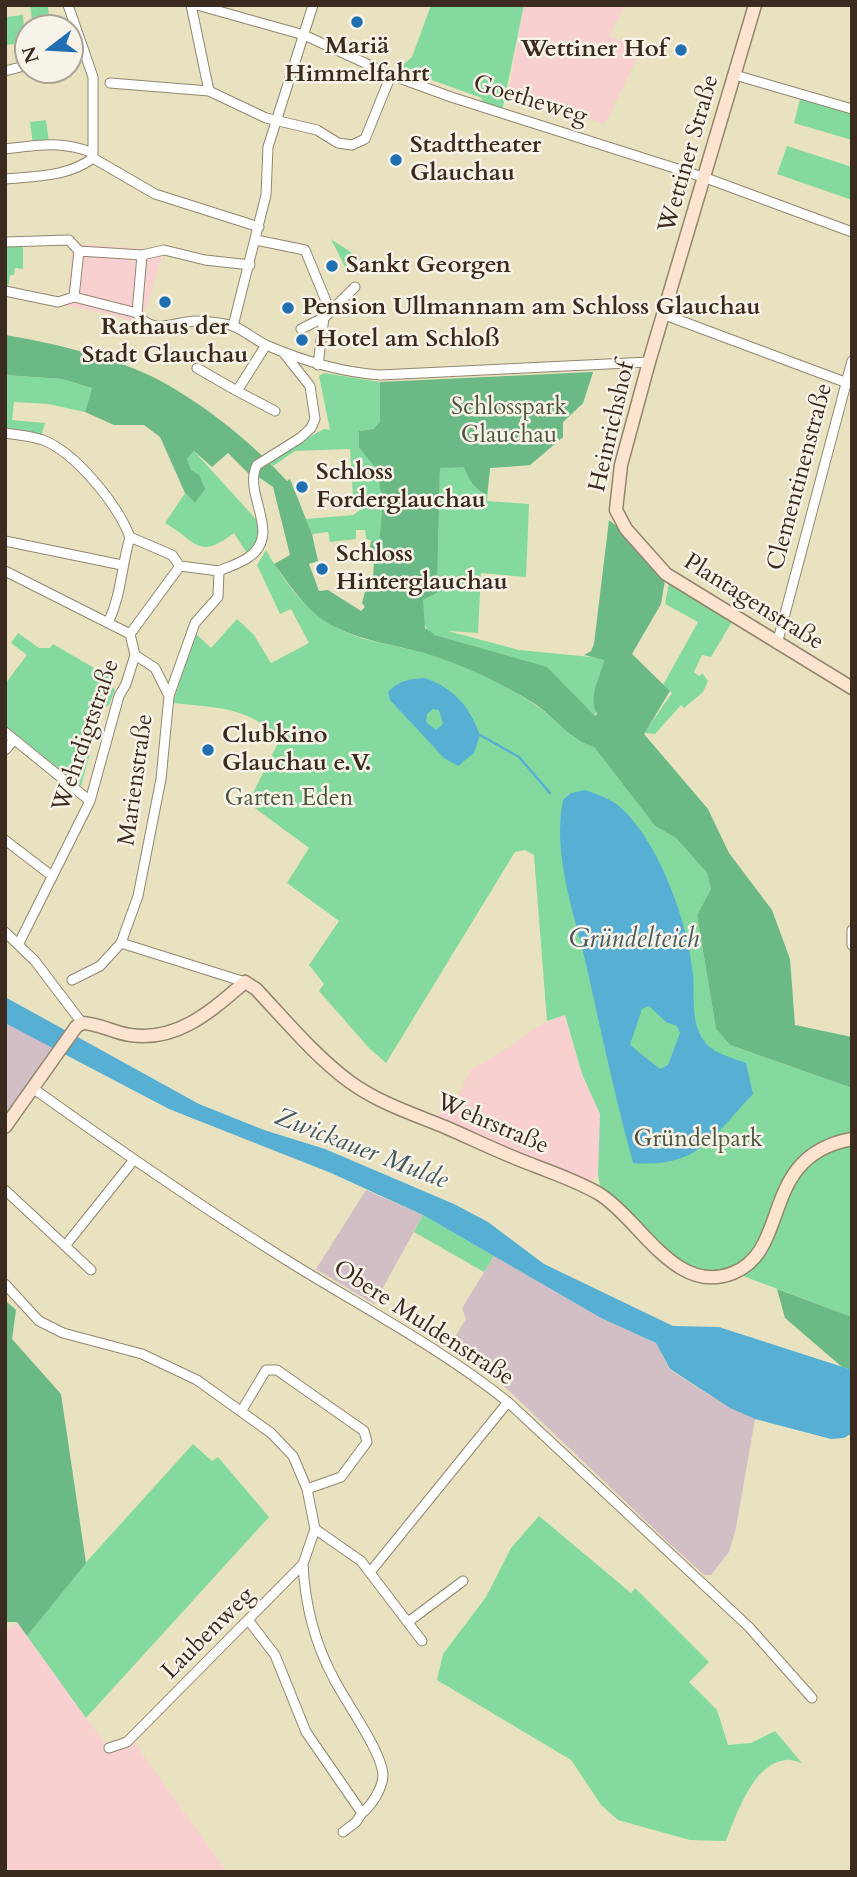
<!DOCTYPE html>
<meta charset="utf-8">
<style>
body{margin:0}
#map{position:relative;width:857px;height:1877px;overflow:hidden;background:#e9e2c0;font-family:Cardo,serif}
canvas{display:block}
.frame{position:absolute;inset:0;border:7px solid #3b2a1e;pointer-events:none}
.north{position:absolute;left:14px;top:14px;width:70px;height:70px;box-sizing:border-box;background:#f7f3e8;border:2px solid #aca397;border-radius:50%;rotate:253deg;font-size:19px;font-weight:700;line-height:28px;text-align:center;color:#3b2a1e}
.north::after{content:'';display:block;margin:auto;width:24px;height:32px;background:#1f6fb2;clip-path:polygon(50% 0,100% 100%,50% 72%,0 100%)}
</style>
<div id="map">
<canvas width="857" height="1877"></canvas>
<div class="frame"></div>
<div class="north">N</div>
</div>
<script>
const g = document.querySelector('canvas').getContext('2d');
g.lineJoin = 'round';
function fillPath(path, color) {
  g.fillStyle = color;
  g.fill(path, 'evenodd');
}
function strokePath(path, color, width, dash) {
  g.strokeStyle = color;
  g.lineWidth = width;
  g.lineCap = dash ? 'butt' : 'round';
  g.setLineDash(dash || []);
  g.stroke(path);
}
function label(font, color, halo, rows, align = 'center') {
  g.font = font + ' Cardo,serif';
  g.lineWidth = 5;
  g.setLineDash([]);
  g.textBaseline = 'middle';
  g.strokeStyle = halo;
  g.fillStyle = color;
  for (const [text, x, y, turn = 0] of rows) {
    g.save();
    g.translate(x, y);
    g.rotate((+turn || 0) * Math.PI / 180);
    g.textAlign = isNaN(turn) ? turn : align;
    if (halo) g.strokeText(text, 0, 0);
    g.fillText(text, 0, 0);
    g.restore();
  }
}
const built = new Path2D(`
 M524 5H625L609 36 641 50 605 124 508 95Z
 M76 244 164 250 147 305 136 324 115 315 67 306 72 249Z
 M564 1014 582 1074 600 1114 598 1175 584 1186 431 1121 455 1101 471 1070 511 1046 533 1029Z
 M17 1622 108 1748 131 1738 227 1872H5V1634Z`);
const industrial = new Path2D(`
 M5 1023 61 1051 5 1127Z
 M366 1190 423 1215 374 1304 316 1269Z
 M494 1256 601 1318 656 1343 670 1370 730 1408 755 1419 736 1528 729 1552 711 1575H704L669 1543 487 1370 448 1348 466 1319 462 1308Z`);
const green = new Path2D(`
 M30 5H48L50 28H33Z
 M431 5H524L502 111 480 107 482 98 415 74 412 83 391 75 412 57Z
 M23 15 25 43 5 45V17Z
 M800 99 852 114V140L794 123Z
 M46 120 49 143 33 145 30 122Z
 M787 146 852 167V200L777 174Z
 M331 239 361 259 346 269Z
 M23 245V269L15 268 14 275H10L8 289 5 288V247Z
 M593 372 583 403 563 422V437L530 465 490 468 487 501 529 504 526 577 481 573 478 633 448 631 519 650 601 658 604 659 595 716 547 668 435 635 429 633 423 621V600L437 593 442 380Z
 M324 373 380 382V422L373 429 359 431V448C363 454 370 458 374 464 388 486 381 519 379 543L366 539 365 530H356V539L330 542 328 532 312 534 306 519 353 515 364 507 361 494 353 496 350 449 295 451 273 466 267 459 324 429 330 430 319 376Z
 M5 375 62 379 92 388 85 412 48 404 14 402 12 420 45 423 41 437 5 428Z
 M194 451 263 527 256 546 248 555 234 533C198 560 199 543 165 523L185 493 195 503 187 459Z
 M266 550C283 580 305 611 337 628 362 642 396 645 424 653 462 663 501 683 534 704 555 718 570 740 594 747L655 826 676 838 707 873 711 889 697 915 716 1029 730 1045 852 1088V1317L735 1273 698 1276 602 1196 598 1175 600 1114 582 1074 565 1015 547 1021 534 855 525 850 515 852 386 1063 369 1048 319 991 324 984 309 965 339 921 287 883 309 848 248 803 280 739C248 706 217 708 173 703L195 633 211 648 237 619 254 635 271 663 309 643 291 609 280 614 257 565Z
 M670 577 733 620 711 657 702 655 694 672 699 676 702 673 708 681 703 692 684 708 681 705 655 734 644 733 672 693 663 685 698 622 665 604Z
 M18 633 39 648H50L53 644 113 679 111 687 115 689 109 705 102 709 81 786 5 726V684L27 655 11 643Z
 M423 1215 494 1256 484 1272 414 1232Z
 M193 1444 212 1461 218 1457 269 1517 86 1718 27 1636 70 1580Z
 M539 1516 631 1593 635 1588 709 1662 689 1682 717 1710 728 1745 751 1743 775 1731 802 1763C798 1762 791 1759 786 1760 753 1763 736 1816 726 1841L690 1840 618 1820 601 1805 571 1760 437 1680 443 1654 486 1597 511 1548Z`);
const forest = new Path2D(`
 M5 335C49 342 111 357 151 376 198 399 252 442 287 481L290 479 312 534 318 561 309 564 319 591 328 590 361 611 365 607 362 603 366 588 379 590 382 585 381 581 373 579 374 559 368 558 371 541 379 542 383 501 376 468 359 448V431L373 429 380 422V382L593 372 583 403 563 422V437L530 465 490 468 487 494C474 490 469 479 464 467L440 468 437 593 423 600 425 628 435 635 547 667 595 716 597 714C587 696 601 677 604 660L584 655 591 651 594 644 609 520 638 544 666 574 661 604 632 654 670 691 644 734 708 809 729 853 772 910 790 959 795 1025 852 1037V1088L730 1045 716 1029 697 915 711 889 707 873 676 838 655 826 594 747C570 740 555 718 535 704 501 683 462 664 424 653 395 645 363 641 337 628 308 614 292 588 274 564L290 555 273 487 257 476H251L228 453 212 467 194 451 187 459 191 470 199 475 205 489 195 503 185 493 160 437 144 425H114L85 412 92 388 62 379 5 375Z
 M777 1289 852 1317V1370L842 1367 785 1318Z
 M5 1300 16 1310 12 1339 61 1394 86 1563 27 1636 17 1622H5Z`);
const water = new Path2D(`
 M425 678C455 689 469 706 480 735L474 753 458 766 444 758 390 700 388 692C400 680 409 679 425 678ZM433 709 439 710 443 724 436 730 426 722 427 714Z
 M585 790C595 794 610 798 619 806 659 841 688 922 693 974 695 997 690 1021 704 1041 712 1053 733 1058 746 1063L753 1094C712 1137 699 1168 633 1163 615 1097 601 1031 586 964 574 912 552 854 563 800L571 793ZM649 1006 666 1022 677 1026 680 1033 668 1065 660 1069 630 1045 642 1009Z
 M5 997 199 1104 264 1130 325 1149 454 1204 488 1222 544 1264 673 1326 719 1327 852 1370V1433L844 1438 831 1439 755 1419 730 1408 670 1369 656 1343 601 1318 423 1215 331 1173 169 1109 5 1023Z`);
const stream = new Path2D(`
 M480 735 519 757 550 793`);
const street = new Path2D(`
 M68 5 93 77V153
 M191 5 209 91
 M197 5 304 35 391 75 451 97 706 178 852 232
 M5 71 28 65
 M735 75 852 109
 M110 83 209 91 266 118 317 130 338 143 352 145 365 139 391 75
 M5 149C37 145 63 140 93 153
 M93 153V158L155 194 259 227
 M5 179C35 176 68 177 93 158
 M256 240 305 250 326 301 318 365
 M5 242 69 240 79 251
 M79 251 142 255 164 250 205 260 250 265
 M5 291 58 302 74 297
 M74 297 137 313
 M74 297 79 251
 M137 313C152 337 175 321 196 321 206 321 224 323 233 326 244 330 255 340 266 345 303 361 339 372 380 375L649 362
 M137 313 142 255
 M665 315 850 384
 M233 326 266 195 268 147 313 5
 M301 329 325 317 355 287
 M266 345 237 391 275 411
 M197 368 237 391
 M5 433C17 435 31 436 43 440 76 453 117 504 130 537L172 555 180 566
 M5 541 122 565
 M180 566 219 571
 M5 571 130 634 135 655 155 668 169 696
 M219 571C228 567 241 563 249 557 283 533 242 494 257 465L300 438 311 428 315 419 310 386 283 352
 M109 621C122 591 121 568 130 537
 M130 634 180 566
 M777 644 852 361
 M5 732 90 801
 M5 750 14 740
 M5 840 52 876
 M852 930V945
 M5 932 35 961 82 1023
 M19 943 90 801 119 696 126 684 135 655
 M121 943 245 982
 M72 980 100 966 121 943 138 896 161 779 169 696 195 623 218 597 219 571
 M34 1089C115 1147 196 1203 280 1256 356 1304 438 1346 508 1402L749 1627 812 1698
 M5 1190 91 1270
 M65 1246 133 1161
 M5 1284 39 1321 63 1333 142 1354 197 1380 271 1433 293 1456 307 1489 315 1529 303 1564 127 1742 109 1748
 M242 1410 266 1370H277L364 1431 367 1442 341 1477 307 1489
 M315 1529 361 1561 422 1641
 M371 1571 508 1402
 M249 1621 275 1655 306 1732 362 1813C372 1805 382 1789 383 1776 383 1753 345 1701 334 1679 314 1642 305 1606 303 1564
 M408 1622 463 1581
 M343 1832 356 1822 362 1813`);
const secondary = new Path2D(`
 M755 5 649 362 621 465 616 510 626 529 666 574 852 688
 M5 1127 76 1027 82 1023C98 1023 114 1033 130 1035 178 1042 211 1011 245 982L256 989C286 1021 315 1056 350 1082 379 1103 413 1114 445 1127 475 1140 503 1154 533 1165 555 1174 580 1182 601 1195 641 1221 676 1296 733 1273 792 1250 758 1156 852 1139`);
const markers = [
 [357,22,7,"#1f6fb2"],
 [681,50,7,"#1f6fb2"],
 [396,160,7,"#1f6fb2"],
 [332,266,7,"#1f6fb2"],
 [165,302,7,"#1f6fb2"],
 [288,308,7,"#1f6fb2"],
 [302,340,7,"#1f6fb2"],
 [302,487,7,"#1f6fb2"],
 [322,569,7,"#1f6fb2"],
 [208,750,7,"#1f6fb2"]
];
const poiNames = [
 ["Mariä",357,47,"center"],
 ["Himmelfahrt",357,75,"center"],
 ["Wettiner Hof",667,50,"right"],
 ["Stadttheater",410,146],
 ["Glauchau",410,174],
 ["Sankt Georgen",346,266],
 ["Pension Ullmannam am Schloss Glauchau",302,308],
 ["Rathaus der",165,328,"center"],
 ["Stadt Glauchau",165,356,"center"],
 ["Hotel am Schloß",316,340],
 ["Schloss",316,473],
 ["Forderglauchau",316,501],
 ["Schloss",336,555],
 ["Hinterglauchau",336,583],
 ["Clubkino",222,736],
 ["Glauchau e.V.",222,764]
];
const streetNames = [
 ["Goetheweg",530,101,17],
 ["Wettiner Straße",690,154,-74],
 ["Heinrichshof",613,427,-77],
 ["Clementinenstraße",801,477,-75],
 ["Plantagenstraße",753,603,32],
 ["Wehrdigtstraße",87,736,-71],
 ["Marienstraße",137,780,-82],
 ["Wehrstraße",492,1125,23],
 ["Obere Muldenstraße",423,1324,33],
 ["Laubenweg",209,1634,-45]
];
const parkNames = [
 ["Schlosspark",509,408],
 ["Glauchau",509,436],
 ["Garten Eden",289,799],
 ["Gründelpark",698,1140]
];
const waterNames = [
 ["Gründelteich",634,941],
 ["Zwickauer Mulde",361,1150,21]
];
fillPath(built, '#f7d0cf');
fillPath(industrial, '#d2bec5');
fillPath(green, '#84da9e');
fillPath(forest, '#6bba85');
fillPath(water, '#57b0d4');
strokePath(stream, '#57b0d4', 2.5);
strokePath(street, '#92866f', 11);
strokePath(secondary, '#92866f', 15);
strokePath(street, '#fff', 9);
strokePath(secondary, '#fde4d0', 12);
for (const [x, y, r, color] of markers) {
  const dot = new Path2D();
  dot.arc(x, y, r, 0, 2 * Math.PI);
  g.fillStyle = color;
  g.fill(dot);
  strokePath(dot, '#f7f3e8', 2.5);
}
label('bold 24px', '#3b2a1e', '#f7f3e8', poiNames, 'left');
label('24px', '#3b2a1e', '#f7f3e8', streetNames);
label('24px', '#4d563e', '#f7f3e8', parkNames);
label('italic 26px', '#45595e', '#f7f3e8', waterNames);
</script>
